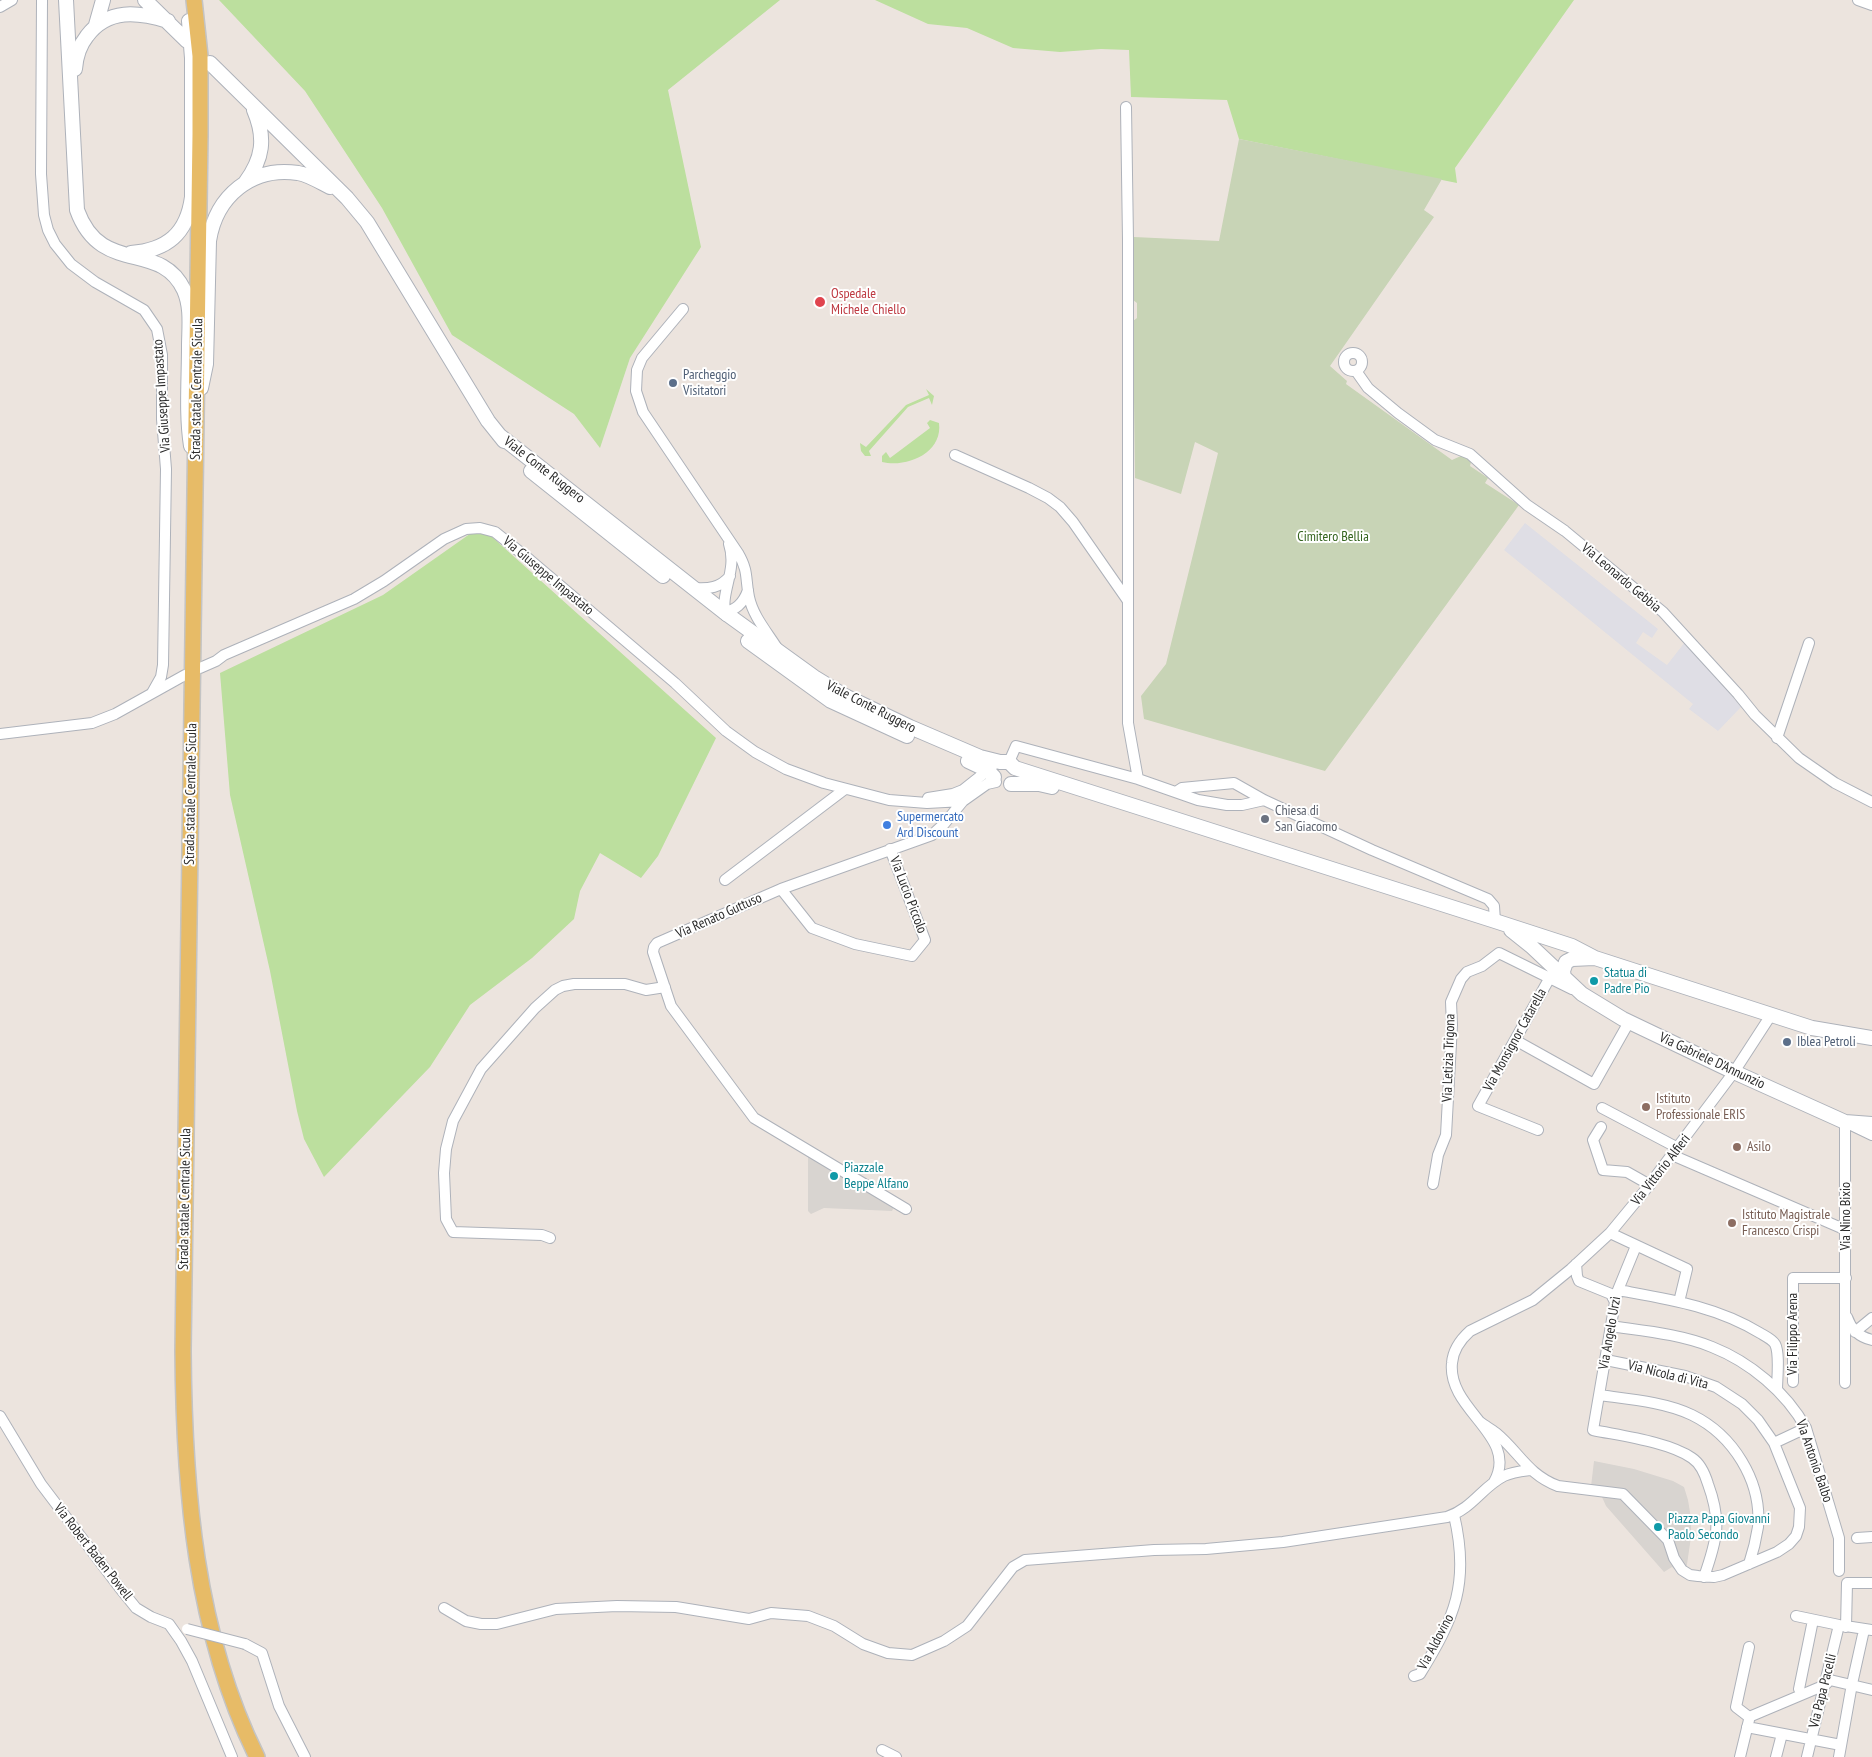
<!DOCTYPE html>
<meta charset="utf-8">
<style>
body{margin:0}
canvas{display:block;background:#ece4de}
</style>
<canvas width="1872" height="1757"></canvas>
<script>
const g = document.querySelector('canvas').getContext('2d');
g.lineJoin = 'round';
function fillPath(path, color) {
  g.fillStyle = color;
  g.fill(path, 'evenodd');
}
function strokePath(path, color, width, dash) {
  g.strokeStyle = color;
  g.lineWidth = width;
  g.lineCap = dash ? 'butt' : 'round';
  g.setLineDash(dash || []);
  g.stroke(path);
}
function label(font, color, halo, rows, align = 'center') {
  g.font = font + ' "PT Sans Narrow",sans-serif';
  g.lineWidth = 4;
  g.setLineDash([]);
  g.textBaseline = 'middle';
  g.strokeStyle = halo;
  g.fillStyle = color;
  for (const [text, x, y, turn = 0] of rows) {
    g.save();
    g.translate(x, y);
    g.rotate((+turn || 0) * Math.PI / 180);
    g.textAlign = isNaN(turn) ? turn : align;
    if (halo) g.strokeText(text, 0, 0);
    g.fillText(text, 0, 0);
    g.restore();
  }
}
const industrial = new Path2D(`
 M1525 523 1658 629 1652 638 1643 632 1636 643 1667 665 1685 642 1705 663 1741 707 1718 731 1689 709 1693 704 1504 550Z`);
const green = new Path2D(`
 M219 0H780L668 90 701 247 630 358 600 448 574 414 452 335 382 208 305 91Z
 M875 0H1574L1455 168 1457 183 1239 139 1227 100 1131 97 1129 50 1101 49 1060 52 1013 48 967 28 928 24Z
 M926 389 934 396 932 405 929 398 908 407 869 451 871 456H865L861 451 860 443 866 447 906 405 929 395Z
 M930 420 939 423C943 453 907 468 882 462V456L886 452 890 458 930 428 927 423Z
 M474 531 491 536 716 738 658 856 641 878 600 853 580 891 574 919 532 958 470 1005 430 1067 324 1177 304 1139 297 1111 270 971 230 795 220 673 383 595Z`);
const cemetery = new Path2D(`
 M1239 139 1442 179 1424 210 1434 217 1330 366 1347 381 1346 384 1452 460 1463 455 1471 462 1470 466 1488 478 1485 483 1519 505 1325 771 1144 719 1141 696 1166 664 1218 453 1195 442 1181 494 1135 478 1133 321 1137 318V303L1133 300 1134 237 1219 241Z`);
const plaza = new Path2D(`
 M808 1151 896 1203 892 1211 824 1208 811 1214 808 1211Z
 M1594 1461 1634 1469 1673 1481 1684 1487 1688 1500 1691 1518V1537L1685 1578 1672 1567 1664 1572 1606 1506 1602 1497 1590 1495Z`);
const minor = new Path2D(`
 M42 0 41 174 44 215 48 230 55 244 71 264 95 282 144 310 157 329 162 355V419L166 469 163 665 161 677 152 693
 M1858 0 1872 5
 M0 7 12 0
 M1126 107 1128 240V723L1138 779
 M683 309 642 358 637 370 636 391 643 412 738 553C749 572 745 578 749 597 753 616 767 632 777 648
 M1344 362a9 9 0 1 1 18 0a9 9 0 1 1-18 0Z
 M1356 371 1368 388 1398 413 1435 440 1470 454 1527 505 1565 531 1663 612 1738 694 1755 715 1799 758 1835 783 1872 802
 M955 455 1029 488 1048 498 1060 507 1073 522 1128 601
 M694 588C709 589 720 588 730 576
 M721 611C735 613 744 602 748 590
 M726 616C719 593 738 571 729 544
 M200 668 216 661 224 655 354 599 384 581 444 539 466 529 480 528 495 532 530 560 675 683 726 731 755 752 786 769 824 783 889 800 927 803 963 801 987 784 996 782
 M0 734 92 723 115 714 185 675
 M1777 738 1809 643
 M1009 762 1016 746 1138 779 1198 800 1227 805H1242L1264 800
 M1176 792 1182 788 1234 783 1264 800 1372 850 1488 899 1494 906 1495 921
 M928 798 953 794 963 790 992 767
 M725 880 845 789
 M781 889 812 928 855 944 912 956 925 940 890 849
 M1515 1040 1594 1084 1629 1022
 M1602 1108 1678 1148
 M1601 1127 1593 1140 1603 1170 1627 1172 1650 1185
 M1538 1130 1478 1106 1553 972
 M1672 1155 1846 1230
 M1433 1184 1438 1155 1446 1135 1452 1025 1451 1002 1461 979 1467 972 1482 966 1499 953 1572 989
 M906 1209 754 1118 671 1006 653 952 654 947 657 943 781 889 932 835 944 824 963 801
 M1610 1233 1687 1269 1679 1302
 M550 1238 542 1235 453 1232 446 1219 444 1173 446 1149 453 1121 481 1069 535 1008 555 990 563 986 574 984H625L646 990 665 987
 M1636 1246 1618 1290 1615 1302 1593 1430C1622 1436 1669 1442 1692 1458 1701 1464 1705 1474 1708 1484 1722 1522 1717 1540 1704 1577
 M1576 1264 1577 1276 1579 1281 1611 1294 1615 1302
 M1618 1290C1667 1299 1716 1306 1760 1333 1765 1336 1772 1339 1775 1344 1780 1353 1777 1379 1777 1390
 M1847 1317C1851 1329 1859 1337 1872 1340
 M1610 1326C1644 1331 1680 1334 1712 1347 1750 1362 1786 1392 1806 1428L1839 1538V1571
 M1855 1332 1872 1318
 M1793 1382V1278H1846
 M1845 1383V1122L1872 1135
 M1599 1395C1628 1399 1666 1402 1692 1415 1733 1435 1762 1481 1758 1527 1756 1540 1753 1552 1749 1564
 M0 1416 41 1484 119 1587 136 1608 151 1617 169 1624 181 1641 192 1661 232 1757
 M1480 1422C1485 1426 1491 1429 1496 1433 1519 1452 1528 1475 1558 1486L1623 1494 1668 1540 1674 1558 1682 1570 1690 1575 1698 1576 1714 1577 1723 1575 1777 1552 1789 1544 1796 1536 1799 1527 1800 1508 1774 1443 1758 1420 1742 1404 1716 1387 1685 1376 1606 1360
 M1774 1443 1806 1428
 M1494 1482C1520 1436 1447 1411 1452 1363 1453 1350 1460 1340 1470 1331L1533 1300 1571 1269 1610 1233 1643 1193 1734 1072 1771 1015
 M1857 1538 1872 1537
 M444 1608 466 1621 481 1624H497L556 1609 617 1606 676 1607 749 1619 771 1613 808 1616 834 1626 863 1644 888 1653 912 1655 944 1641 967 1626 1013 1567 1025 1560 1154 1550 1206 1549 1283 1542 1447 1517C1473 1508 1482 1487 1504 1476 1512 1472 1522 1471 1530 1470
 M1796 1616 1839 1625 1872 1630
 M1846 1627 1847 1583H1872
 M245 1644 262 1653 279 1706 305 1757
 M1749 1647 1736 1707 1749 1717
 M1414 1676 1420 1674C1455 1617 1470 1583 1454 1515
 M1799 1689 1813 1620
 M1749 1717 1825 1685 1830 1680 1872 1690
 M1747 1727 1841 1745
 M882 1750 896 1757
 M1740 1757 1749 1720
 M1776 1757 1782 1734
 M1807 1757 1839 1625
 M1839 1757 1852 1684 1864 1630`);
const secondary = new Path2D(`
 M66 0 77 210C101 277 160 239 184 290 192 308 189 328 189 347 189 380 186 414 191 446
 M145 0 187 41
 M96 25 103 0
 M210 63 347 198 367 222 488 421 504 441
 M75 69C76 56 79 46 87 36 108 8 138 12 168 21
 M245 183C263 159 266 138 254 110
 M131 253C167 250 187 234 192 197V58L189 21
 M201 388 206 364 209 241C216 196 252 166 298 173 309 175 320 182 330 187
 M499 435 724 612 814 677 845 696 910 727 980 757 1000 762H1009L1015 768 1495 921 1572 946 1595 958 1812 1028 1872 1038
 M531 471 663 576
 M748 641 831 701 907 736
 M968 761 987 770 994 777
 M1011 784H1039L1052 787
 M1511 930 1531 946 1582 994 1623 1019 1734 1072 1845 1122 1872 1124
 M1564 978 1563 971 1566 962 1572 959 1594 958`);
const primary = new Path2D(`
 M194 0 200 56V134L183 1351C184 1489 195 1632 257 1757`);
const minorBridge = new Path2D(`
 M187 1629 245 1644`);
const markers = [
 [820,302,6,"#e0444e"],
 [673,383,5,"#5c6f8a"],
 [1265,819,5,"#6b7280"],
 [887,825,5,"#3f7fe0"],
 [1594,981,5,"#0f9aa8"],
 [1787,1042,5,"#5c6f8a"],
 [1646,1107,5,"#8d6e63"],
 [1737,1147,5,"#8d6e63"],
 [834,1176,5,"#0f9aa8"],
 [1732,1223,5,"#8d6e63"],
 [1658,1527,5,"#0f9aa8"]
];
const healthNames = [
 ["Ospedale",831,294],
 ["Michele Chiello",831,310]
];
const serviceNames = [
 ["Parcheggio",683,375],
 ["Visitatori",683,391],
 ["Iblea Petroli",1797,1042]
];
const streetNames = [
 ["Strada statale Centrale Sicula",197,389,-89],
 ["Via Giuseppe Impastato",162,396,-94],
 ["Viale Conte Ruggero",544,470,38],
 ["Via Giuseppe Impastato",548,576,40],
 ["Via Leonardo Gebbia",1621,578,40],
 ["Viale Conte Ruggero",871,707,27],
 ["Strada statale Centrale Sicula",191,794,-89],
 ["Via Lucio Piccolo",908,895,69],
 ["Via Renato Guttuso",719,916,-24],
 ["Via Monsignor Catarella",1515,1040,-61],
 ["Via Letizia Trigona",1449,1058,-88],
 ["Via Gabriele D'Annunzio",1712,1061,25],
 ["Via Vittorio Alfieri",1661,1170,-52],
 ["Strada statale Centrale Sicula",185,1199,-89],
 ["Via Nino Bixio",1846,1216,-90],
 ["Via Angelo Urzì",1610,1333,-80],
 ["Via Filippo Arena",1793,1334,-90],
 ["Via Nicola di Vita",1668,1375,14],
 ["Via Antonio Balbo",1814,1461,71],
 ["Via Robert Baden Powell",93,1552,52],
 ["Via Aldovino",1436,1642,-62],
 ["Via Papa Pacelli",1823,1691,-76]
];
const parkNames = [
 ["Cimitero Bellia",1333,537]
];
const worshipNames = [
 ["Chiesa di",1275,811],
 ["San Giacomo",1275,827]
];
const shopNames = [
 ["Supermercato",897,817],
 ["Ard Discount",897,833]
];
const cultureNames = [
 ["Statua di",1604,973],
 ["Padre Pio",1604,989],
 ["Piazzale",844,1168],
 ["Beppe Alfano",844,1184],
 ["Piazza Papa Giovanni",1668,1519],
 ["Paolo Secondo",1668,1535]
];
const educationNames = [
 ["Istituto",1656,1099],
 ["Professionale ERIS",1656,1115],
 ["Asilo",1747,1147],
 ["Istituto Magistrale",1742,1215],
 ["Francesco Crispi",1742,1231]
];
fillPath(industrial, '#dfdee5');
fillPath(green, '#bcdf9e');
fillPath(cemetery, '#c8d4b6');
fillPath(plaza, '#d8d4d0');
strokePath(minor, '#aeb2ba', 12);
strokePath(secondary, '#aeb2ba', 16);
strokePath(primary, '#c4c4c4', 18);
strokePath(minor, '#fff', 10);
strokePath(secondary, '#fff', 14);
strokePath(primary, '#e7bb67', 15);
strokePath(minorBridge, '#aeb2ba', 12, []);
strokePath(minorBridge, '#fff', 10);
for (const [x, y, r, color] of markers) {
  const dot = new Path2D();
  dot.arc(x, y, r, 0, 2 * Math.PI);
  g.fillStyle = color;
  g.fill(dot);
  strokePath(dot, '#fff', 2);
}
label('14px', '#be3a42', '#fff', healthNames, 'left');
label('14px', '#4e5e75', '#fff', serviceNames, 'left');
label('14px', '#2b2b2b', '#fff', streetNames);
label('14px', '#35641f', '#fff', parkNames);
label('14px', '#5b616d', '#fff', worshipNames, 'left');
label('14px', '#366cbe', '#fff', shopNames, 'left');
label('14px', '#0d838f', '#fff', cultureNames, 'left');
label('14px', '#785e54', '#fff', educationNames, 'left');
</script>
